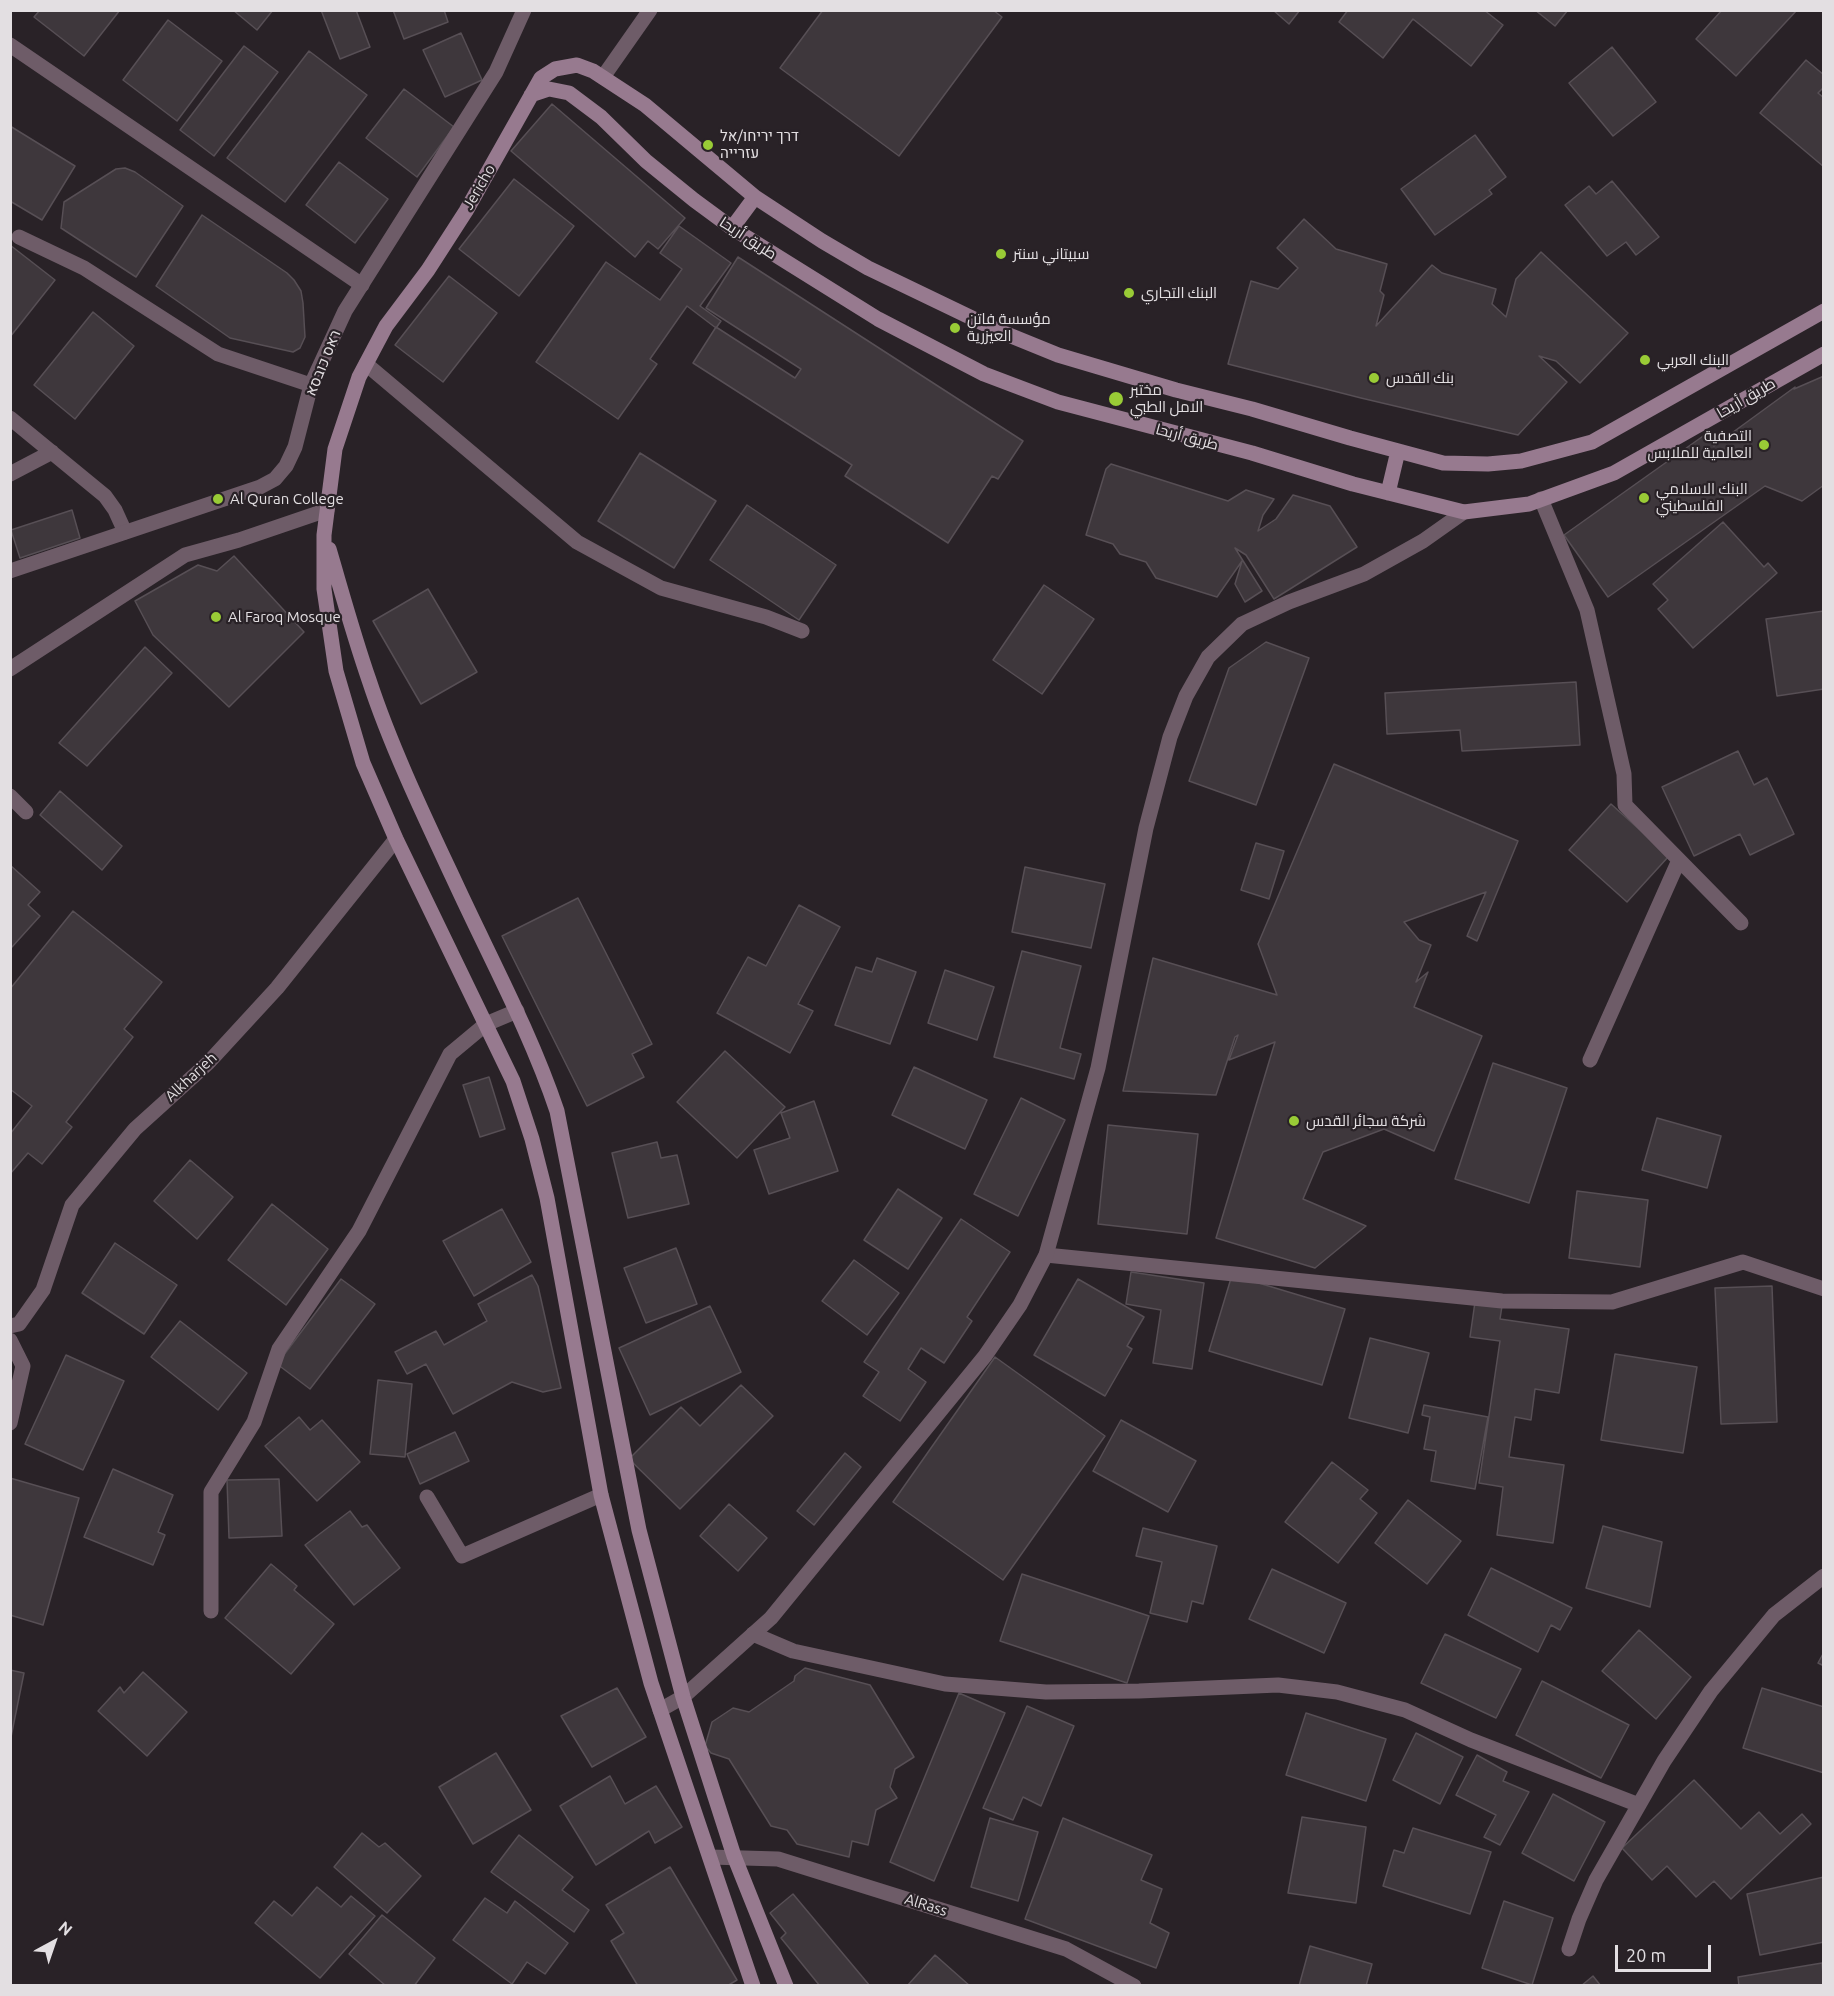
<!DOCTYPE html>
<meta charset="utf-8">
<style>
body{margin:0}
#map{position:relative;width:1834px;height:1996px;overflow:hidden;background:#292227;font-family:Ubuntu,sans-serif}
canvas{display:block}
.frame{position:absolute;inset:0;border:12px solid #e3dfe2;pointer-events:none}
.north{position:absolute;left:24px;top:1912px;width:60px;height:60px;-webkit-text-stroke:4px #292227;paint-order:stroke;rotate:40deg;font-size:16px;font-weight:700;line-height:24px;text-align:center;color:#e3dfe2}
.north::after{content:'';display:block;margin:auto;width:21px;height:27px;background:#e3dfe2;clip-path:polygon(50% 0,100% 100%,50% 72%,0 100%)}
.scale{position:absolute;left:1615px;top:1945px;width:96px;height:27px;box-sizing:border-box;border:3px solid #e3dfe2;border-top:0;padding-left:8px;font-size:18px;line-height:21px;white-space:nowrap;color:#e3dfe2;-webkit-text-stroke:4px #292227;paint-order:stroke}
</style>
<div id="map">
<canvas width="1834" height="1996"></canvas>
<div class="frame"></div>
<div class="north">N</div>
<div class="scale">20 m</div>
</div>
<script>
const g = document.querySelector('canvas').getContext('2d');
g.lineJoin = 'round';
function fillPath(path, color) {
  g.fillStyle = color;
  g.fill(path, 'evenodd');
}
function strokePath(path, color, width, dash) {
  g.strokeStyle = color;
  g.lineWidth = width;
  g.lineCap = dash ? 'butt' : 'round';
  g.setLineDash(dash || []);
  g.stroke(path);
}
function label(font, color, halo, rows, align = 'center') {
  g.font = font + ' Ubuntu,Cairo,Heebo,sans-serif';
  g.lineWidth = 4.5;
  g.setLineDash([]);
  g.textBaseline = 'middle';
  g.strokeStyle = halo;
  g.fillStyle = color;
  for (const [text, x, y, turn = 0] of rows) {
    g.save();
    g.translate(x, y);
    g.rotate((+turn || 0) * Math.PI / 180);
    g.textAlign = isNaN(turn) ? turn : align;
    if (halo) g.strokeText(text, 0, 0);
    g.fillText(text, 0, 0);
    g.restore();
  }
}
const building = new Path2D(`
 M40 10H120L84 56 34 17Z
 M233 10H273L257 30Z
 M321 10H356L370 47 340 59Z
 M393 10H444L448 22 404 39Z
 M823 10H993L1002 17 899 156 780 68Z
 M1273 10H1300L1289 24Z
 M1348 10H1484L1503 25 1471 66 1413 19 1383 58 1339 22Z
 M1535 10H1568L1555 26Z
 M1722 10H1797L1736 76 1696 39Z
 M168 20 222 61 177 121 123 80Z
 M461 33 482 80 445 97 423 50Z
 M244 46 278 72 214 156 180 130Z
 M1612 47 1656 102 1613 136 1569 83Z
 M309 51 367 95 285 202 227 158Z
 M1806 60 1824 75V87L1818 93 1824 98V167L1760 113Z
 M404 89 454 127 417 177 366 138Z
 M552 104 685 218 658 249 648 241 635 257 511 151Z
 M10 126 75 166 42 220 10 201Z
 M1475 135 1506 177 1489 190 1492 194 1435 235 1401 189Z
 M339 162 388 199 355 243 306 205Z
 M125 168 135 172 183 206 136 277 61 228 64 202 116 169Z
 M514 179 574 226 519 296 459 249Z
 M1612 181 1659 237 1636 255 1626 242 1607 256 1565 205 1589 186 1596 194Z
 M202 215 287 273 294 280 301 291 303 303 305 337 300 348 293 352 230 338 156 286Z
 M1304 219 1336 249 1387 264 1380 291 1384 295 1376 326 1432 265 1442 273 1496 289 1492 304 1506 317 1516 279 1541 252 1628 333 1580 383 1556 361 1539 356 1567 382 1518 435 1361 398 1228 364 1251 281 1278 289 1298 268 1277 248Z
 M679 226 731 263 700 306 721 321 716 328 687 306 650 359 657 364 618 419 536 362 606 262 660 300 682 269 660 253Z
 M10 245 55 280 10 337Z
 M738 257 1023 441 998 479 992 476 948 543 845 476 852 465 693 363 716 327 795 378 801 369 706 308Z
 M449 276 497 313 443 382 395 345Z
 M93 312 134 346 75 419 34 385Z
 M1824 376V485L1802 501 1765 486 1608 597 1564 535 1706 434 1714 446 1795 387 1794 389Z
 M640 453 716 501 674 568 598 521Z
 M1111 464 1228 501 1246 490 1274 499 1263 515 1258 531 1276 519 1293 495 1330 506 1357 547 1274 599 1246 555 1235 548 1262 591 1245 602 1235 584 1242 561 1217 597 1156 578 1146 562 1120 554 1113 544 1086 535 1106 469Z
 M747 505 836 565 799 620 710 560Z
 M72 510 80 538 20 558 11 530Z
 M1723 522 1764 567 1768 563 1777 573 1693 648 1658 609 1668 600 1653 584Z
 M234 556 304 632 229 707 153 635 135 601 198 565 217 571Z
 M1044 585 1094 619 1042 694 993 660Z
 M428 589 477 672 421 704 373 621Z
 M1824 611V689L1777 696 1766 619Z
 M1266 642 1309 658 1256 805 1189 781 1229 668Z
 M145 647 172 673 87 766 59 743Z
 M1576 682 1580 745 1462 751 1460 730 1387 734 1385 693Z
 M1738 751 1754 785 1767 778 1794 834 1750 855 1740 834 1694 856 1662 787Z
 M1334 764 1518 841 1477 941 1467 936 1486 892 1404 922 1419 940 1431 945 1416 982 1428 972 1414 1007 1482 1036 1434 1151 1384 1129 1323 1152 1303 1199 1366 1226 1315 1268 1216 1238 1275 1042 1229 1060 1238 1035 1235 1037 1216 1095 1123 1091 1153 958 1277 995 1258 944Z
 M60 791 122 846 102 870 40 815Z
 M1611 804 1669 856 1627 902 1569 850Z
 M1256 843 1284 851 1269 899 1241 890Z
 M10 865 40 892 28 905 40 916 12 947 10 945Z
 M1025 867 1105 884 1091 948 1012 932Z
 M578 898 652 1044 632 1054 644 1077 587 1106 502 936Z
 M799 905 840 927 798 1004 813 1011 790 1053 717 1013 748 957 766 966Z
 M73 911 162 982 124 1029 133 1037 66 1122 72 1127 42 1164 28 1153 10 1174V1134L32 1106 10 1089V989Z
 M1022 951 1081 966 1060 1048 1081 1054 1074 1079 994 1057Z
 M877 958 916 972 890 1044 835 1025 856 967 872 972Z
 M945 970 994 987 977 1040 928 1023Z
 M725 1051 785 1107 737 1158 677 1102Z
 M1493 1063 1567 1088 1529 1203 1455 1179Z
 M914 1067 987 1100 965 1149 892 1115Z
 M489 1077 505 1129 480 1137 463 1085Z
 M1021 1098 1065 1120 1018 1216 974 1194Z
 M814 1101 838 1171 769 1194 754 1150 790 1138 781 1113Z
 M1657 1118 1721 1136 1707 1188 1642 1170Z
 M1108 1125 1198 1134 1187 1234 1098 1224Z
 M657 1142 661 1158 677 1155 689 1204 628 1218 612 1153Z
 M190 1160 233 1197 197 1239 154 1201Z
 M898 1189 942 1218 908 1269 864 1240Z
 M1577 1191 1648 1200 1640 1267 1569 1258Z
 M272 1204 328 1249 286 1305 228 1260Z
 M502 1209 531 1262 474 1296 443 1241Z
 M961 1219 1010 1252 967 1317 972 1321 944 1363 921 1348 908 1369 926 1382 900 1421 863 1396 879 1372 864 1362Z
 M115 1243 177 1285 144 1334 82 1293Z
 M676 1248 697 1304 646 1323 624 1268Z
 M854 1260 899 1293 867 1335 822 1301Z
 M1131 1272 1204 1283 1192 1369 1153 1363 1161 1310 1126 1304Z
 M532 1275 538 1286 561 1388 543 1392 512 1382 453 1414 426 1364 407 1374 395 1352 436 1331 444 1345 487 1321 478 1304Z
 M1232 1275 1345 1309 1322 1385 1209 1351Z
 M341 1279 375 1304 310 1389 277 1364Z
 M1078 1279 1144 1317 1127 1346 1132 1349 1105 1396 1034 1355Z
 M1772 1286 1777 1422 1721 1424 1715 1288Z
 M1475 1302 1502 1306 1500 1319 1569 1329 1559 1393 1535 1389 1531 1420 1515 1417 1509 1457 1564 1465 1553 1543 1497 1535 1503 1487 1479 1483 1500 1341 1470 1337Z
 M710 1306 741 1372 650 1415 619 1348Z
 M180 1321 247 1373 218 1410 151 1357Z
 M1370 1338 1429 1353 1408 1433 1349 1418Z
 M1615 1354 1697 1367 1683 1453 1601 1440Z
 M66 1355 124 1381 83 1470 25 1444Z
 M995 1357 1105 1436 1003 1580 893 1502Z
 M378 1380 412 1384 405 1457 370 1454Z
 M741 1385 773 1416 680 1509 629 1459 681 1407 700 1426Z
 M1424 1405 1488 1417 1475 1489 1431 1481 1436 1451 1424 1449 1430 1417 1422 1415Z
 M299 1417 310 1430 322 1420 360 1462 317 1501 265 1446Z
 M1121 1420 1196 1461 1168 1512 1093 1471Z
 M455 1432 469 1461 420 1484 407 1454Z
 M845 1453 861 1467 814 1525 797 1511Z
 M1332 1462 1368 1490 1360 1499 1377 1513 1338 1563 1285 1522Z
 M113 1469 173 1495 158 1532 165 1535 153 1565 84 1537Z
 M10 1478 79 1498 43 1625 10 1615Z
 M279 1479 282 1536 229 1538 227 1480Z
 M1408 1500 1461 1541 1427 1584 1375 1543Z
 M729 1504 767 1538 738 1571 700 1536Z
 M350 1511 362 1527 367 1525 400 1568 354 1605 305 1545Z
 M1603 1526 1662 1542 1650 1607 1586 1588Z
 M1143 1528 1217 1546 1203 1604 1192 1601 1187 1622 1150 1613 1162 1562 1136 1556Z
 M271 1564 297 1586 294 1590 334 1624 291 1674 225 1618Z
 M1491 1568 1572 1608 1560 1630 1551 1625 1538 1652 1468 1615Z
 M1272 1569 1346 1603 1324 1653 1249 1619Z
 M1022 1574 1149 1616 1127 1683 1000 1641Z
 M1639 1630 1691 1677 1656 1719 1602 1671Z
 M1445 1634 1521 1669 1496 1718 1421 1683Z
 M1824 1652V1666L1818 1663Z
 M805 1668 870 1685 914 1757 895 1769 890 1787 897 1798 876 1810 868 1845 852 1841 849 1857 797 1844 787 1830 771 1826 729 1759 711 1753 705 1746 712 1722 733 1708 749 1712 794 1681 795 1676Z
 M10 1670 24 1673 11 1737H10Z
 M143 1672 187 1712 147 1756 98 1711 120 1687 124 1693Z
 M1542 1681 1629 1725 1601 1778 1516 1735Z
 M617 1688 646 1737 592 1767 561 1716Z
 M1762 1688 1824 1707V1773L1743 1748Z
 M959 1693 1005 1713 934 1881 890 1862Z
 M1027 1706 1074 1726 1041 1806 1023 1797 1013 1820 983 1808Z
 M1306 1713 1386 1739 1366 1801 1286 1775Z
 M1416 1733 1463 1757 1440 1804 1393 1780Z
 M496 1753 531 1810 473 1844 439 1787Z
 M1477 1755 1507 1772 1503 1781 1529 1792 1500 1845 1484 1837 1496 1815 1456 1795Z
 M610 1776 625 1804 656 1786 682 1827 655 1843 649 1831 596 1865 560 1806Z
 M1694 1780 1741 1829 1759 1812 1780 1834 1802 1814 1811 1824 1731 1899 1714 1881 1696 1897 1667 1866 1652 1880 1622 1848Z
 M1553 1794 1605 1822 1574 1881 1522 1853Z
 M1302 1817 1366 1827 1356 1903 1288 1893Z
 M990 1818 1038 1832 1018 1901 971 1887Z
 M1063 1818 1152 1855 1141 1880 1162 1889 1150 1923 1169 1933 1156 1968 1025 1919Z
 M1413 1828 1491 1852 1470 1914 1383 1886 1394 1850 1404 1853Z
 M362 1833 379 1847 385 1843 421 1876 387 1913 334 1867Z
 M519 1835 573 1877 562 1890 589 1910 574 1932 491 1872Z
 M670 1867 737 1980 727 1986H638L611 1941 624 1933 606 1905Z
 M1824 1877V1942L1760 1955 1747 1894Z
 M317 1887 341 1907 351 1896 375 1916 320 1978 255 1923 274 1901 292 1916Z
 M793 1894 870 1986H820L781 1938 786 1933 770 1913Z
 M485 1898 507 1913 515 1901 568 1943 545 1974 527 1962 512 1984 453 1940Z
 M1504 1901 1553 1918 1532 1985 1482 1968Z
 M382 1915 435 1958 414 1986H386L349 1954Z
 M1310 1946 1372 1964 1366 1986H1299Z
 M935 1955 970 1986H907Z
 M1822 1963 1824 1986H1739L1738 1977Z
 M1593 1976 1601 1986H1581Z`);
const service = new Path2D(`
 M10 418 105 496 115 510 125 532
 M10 474 52 452
 M10 669 185 555 239 540 327 510
 M10 796 26 812`);
const minor = new Path2D(`
 M10 45 362 285
 M603 77 650 10
 M19 237 84 268 218 354 311 385
 M366 364 577 542 661 588 766 617 802 631
 M1541 499 1587 610 1624 774 1625 805 1741 923
 M1590 1060 1679 860
 M1046 1255 1502 1301 1612 1302 1743 1262 1824 1289
 M10 1326 19 1324 43 1290 72 1205 135 1129 208 1063 277 988 396 839
 M10 1340 23 1366 10 1423
 M427 1497 462 1556 601 1495
 M211 1611V1492L254 1422 279 1349 359 1231 450 1054 486 1024 517 1011
 M753 1634 793 1651 945 1684 1046 1692 1139 1691 1278 1685 1337 1692 1405 1710 1471 1740 1639 1805
 M710 1857 778 1859 1066 1949 1134 1986
 M1569 1949 1579 1919 1596 1880 1664 1761 1711 1691 1774 1615 1824 1576`);
const tertiary = new Path2D(`
 M10 571 260 487 275 479 286 466 295 447 311 385 345 311 496 72 524 10
 M660 1710 683 1697 771 1618 985 1356 1020 1305 1046 1255 1098 1068 1146 828 1170 737 1186 696 1208 657 1242 624 1289 602 1364 574 1423 541 1464 512`);
const secondary = new Path2D(`
 M531 95 549 89 569 93 601 117 646 161 694 200 732 228 878 319 984 374 1058 402 1252 453 1353 484 1464 512 1529 504 1614 473 1824 354
 M732 228 755 197
 M1388 493 1398 451
 M329 549C342 593 354 637 369 680 391 747 425 818 455 882 490 958 530 1031 557 1111L639 1530 683 1697 734 1856 786 1986
 M753 1986 651 1683 601 1495 547 1198 532 1139 513 1081 396 839 363 763 336 671 324 589V535L335 449 359 377 386 326 428 270 466 211 541 78 555 69 577 65 593 71 645 105 755 197 822 241 868 268 999 331 1058 355 1176 390 1252 409 1350 438 1443 463 1488 464 1521 461 1592 442 1824 311`);
const markers = [
 [708,145,6,"#99cb36"],
 [1001,254,6,"#99cb36"],
 [1129,293,6,"#99cb36"],
 [955,328,6,"#99cb36"],
 [1645,360,6,"#99cb36"],
 [1374,378,6,"#99cb36"],
 [1116,399,8,"#99cb36"],
 [1764,445,6,"#99cb36"],
 [1644,498,6,"#99cb36"],
 [218,499,6,"#99cb36"],
 [216,617,6,"#99cb36"],
 [1294,1121,6,"#99cb36"]
];
const poiNames = [
 ["דרך יריחו/אל",720,136],
 ["עזרייה",720,153],
 ["سبيتاني سنتر",1013,254],
 ["البنك التجاري",1141,293],
 ["مؤسسة فاتن",967,319],
 ["العيزرية",967,336],
 ["البنك العربي",1657,360],
 ["بنك القدس",1386,378],
 ["مختبر",1130,390],
 ["الامل الطبي",1130,407],
 ["التصفية",1752,436,"right"],
 ["العالمية للملابس",1752,453,"right"],
 ["البنك الاسلامي",1656,489],
 ["الفلسطيني",1656,506],
 ["Al Quran College",230,499],
 ["Al Faroq Mosque",228,617],
 ["شركة سجائر القدس",1306,1121]
];
const streetNames = [
 ["Jericho",479,187,-60],
 ["طريق أريحا",748,238,33],
 ["ראס כובסא",323,363,-68],
 ["طريق أريحا",1746,398,-30],
 ["طريق أريحا",1187,437,15],
 ["Alkharjeh",191,1077,-43],
 ["AlRass",926,1905,17]
];
fillPath(building, '#3e373c');
strokePath(building, '#574f55', 1.5);
strokePath(service, '#6e5c68', 15);
strokePath(minor, '#6e5c68', 15);
strokePath(tertiary, '#6e5c68', 15);
strokePath(secondary, '#977a8f', 15);
for (const [x, y, r, color] of markers) {
  const dot = new Path2D();
  dot.arc(x, y, r, 0, 2 * Math.PI);
  g.fillStyle = color;
  g.fill(dot);
  strokePath(dot, '#292227', 2);
}
label('15px', '#e3dfe2', '#292227', poiNames, 'left');
label('15px', '#e3dfe2', '#292227', streetNames);
</script>
